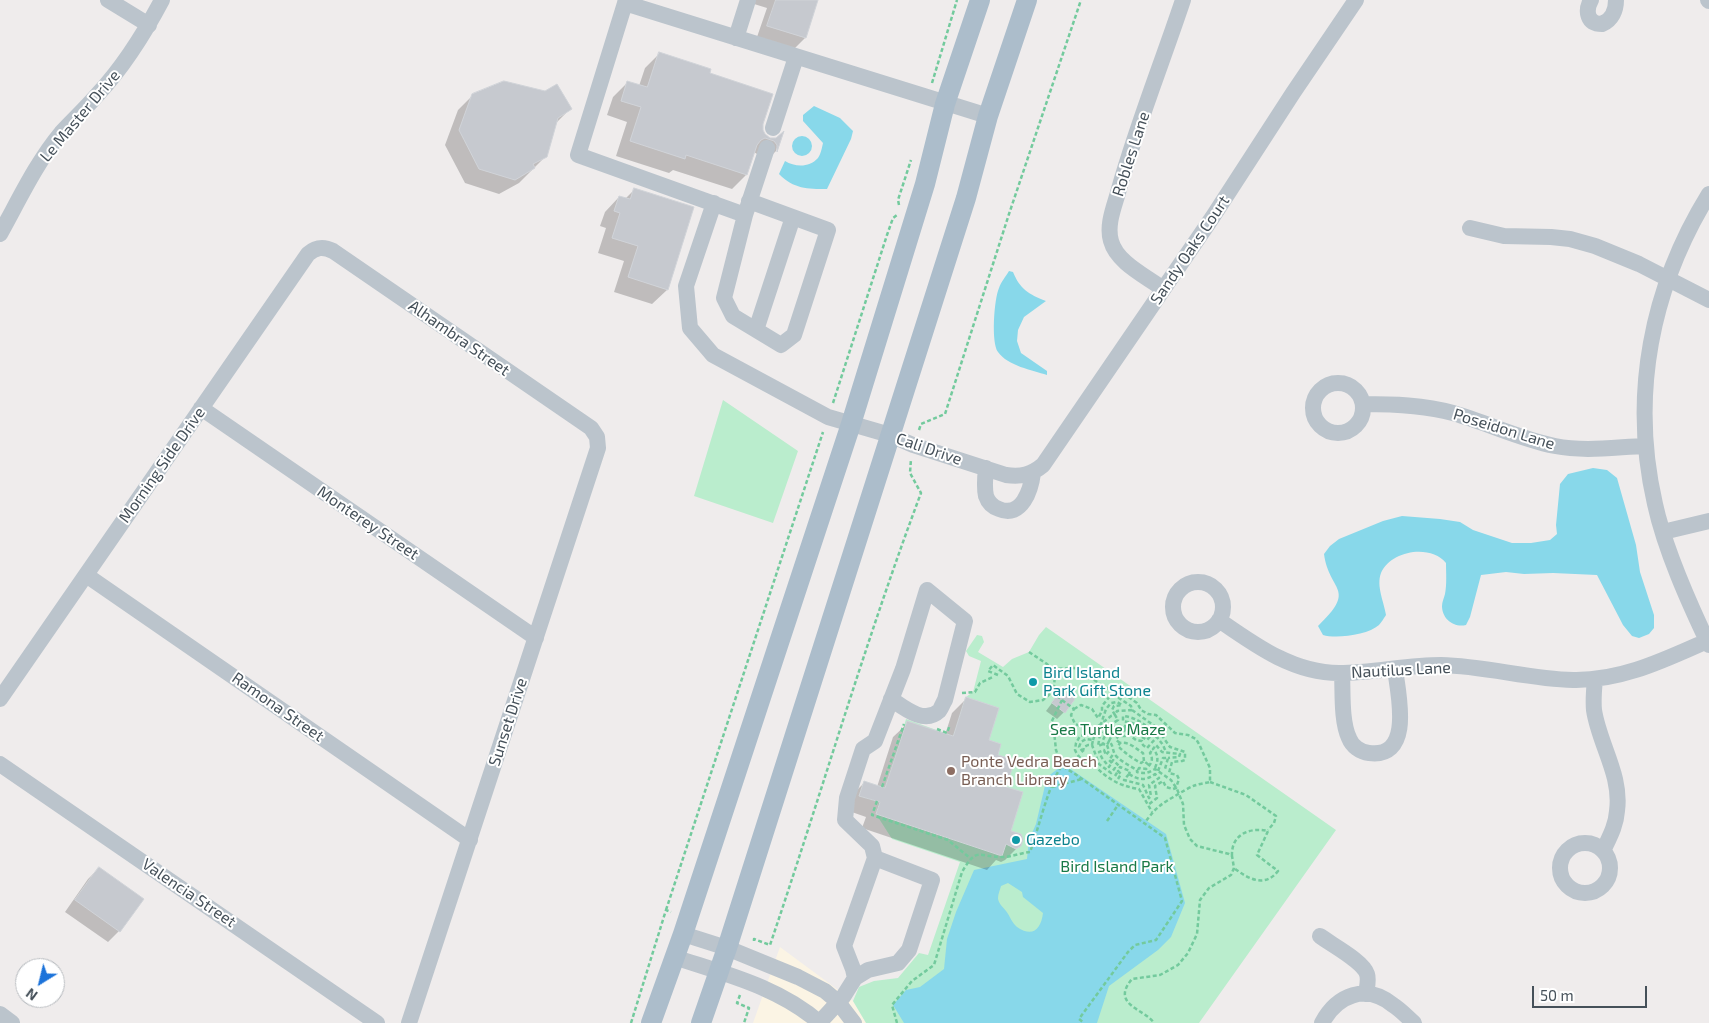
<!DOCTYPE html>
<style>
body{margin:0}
#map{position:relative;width:1709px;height:1023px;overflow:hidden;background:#efecec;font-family:"Exo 2",sans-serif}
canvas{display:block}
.north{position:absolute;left:15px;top:958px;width:50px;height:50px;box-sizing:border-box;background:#fff;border:1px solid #b5b9bd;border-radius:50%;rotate:216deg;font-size:14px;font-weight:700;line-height:20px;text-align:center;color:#455059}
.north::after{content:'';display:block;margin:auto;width:18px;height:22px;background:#1c73da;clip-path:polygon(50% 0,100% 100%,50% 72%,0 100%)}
.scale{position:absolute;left:1532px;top:986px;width:115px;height:22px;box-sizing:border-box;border:2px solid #455059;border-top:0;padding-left:6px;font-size:15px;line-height:18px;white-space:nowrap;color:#455059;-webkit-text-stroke:4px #fff;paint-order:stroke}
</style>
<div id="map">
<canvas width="1709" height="1023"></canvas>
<div class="north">N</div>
<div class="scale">50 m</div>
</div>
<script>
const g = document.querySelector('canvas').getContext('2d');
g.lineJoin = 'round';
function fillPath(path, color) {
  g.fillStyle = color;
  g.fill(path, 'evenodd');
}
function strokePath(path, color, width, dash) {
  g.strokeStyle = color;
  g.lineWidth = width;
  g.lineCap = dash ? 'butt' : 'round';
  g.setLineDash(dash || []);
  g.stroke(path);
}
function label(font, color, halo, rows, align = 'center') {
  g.font = font + ' "Exo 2",sans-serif';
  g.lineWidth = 4;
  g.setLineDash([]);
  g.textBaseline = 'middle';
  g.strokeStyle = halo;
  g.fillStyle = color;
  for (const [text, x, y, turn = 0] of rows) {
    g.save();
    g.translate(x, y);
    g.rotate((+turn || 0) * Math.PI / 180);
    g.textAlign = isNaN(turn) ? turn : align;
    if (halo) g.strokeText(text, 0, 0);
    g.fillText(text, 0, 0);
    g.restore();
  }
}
const commercial = new Path2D(`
 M780 947 853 1001 866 1023H753Z`);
const green = new Path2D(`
 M723 400 798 451 773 523 694 496Z
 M1046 627 1336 830 1199 1023H866L853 1001 859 987 874 981 898 978 919 953 928 955 960 862 892 839 876 814 879 802 859 796 864 781 885 788 906 719 953 736 966 697 973 692 981 661 969 656 966 651 977 635 982 636 984 642 978 652 1003 667 1012 659 1029 652 1039 635Z`);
const water = new Path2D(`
 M814 106 840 118 853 131 851 139 827 189C807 189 794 189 779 174L785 161C795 167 809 168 818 158 821 154 822 147 823 143L803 121V115Z
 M792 146a10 10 0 1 1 20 0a10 10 0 1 1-20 0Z
 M1009 271 1013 272C1020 289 1028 294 1046 301L1024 317 1018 330 1017 341 1021 353 1047 371V375C1032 370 1008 366 998 352 991 343 994 299 999 288 1001 282 1006 276 1009 271Z
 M1593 468 1607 470 1617 478 1636 545 1640 572 1654 615V628L1649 634 1639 638 1632 636 1623 625 1597 575 1553 573 1524 574 1506 572 1481 575 1470 617 1466 625C1454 628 1442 619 1442 606 1442 602 1444 598 1445 594 1447 584 1446 573 1446 563 1431 544 1391 550 1381 573 1376 586 1384 602 1386 615 1384 618 1381 623 1379 625 1368 635 1336 639 1323 635L1318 626C1358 588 1329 592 1324 554L1330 546 1339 539 1383 521 1402 516 1440 519 1460 522 1473 530 1512 543H1531L1550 540 1557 534 1556 525 1560 484 1568 474Z
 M1059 768H1069L1166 834 1185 903 1171 937 1158 950 1109 986 1097 1023H904L893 1005 906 990 920 987 944 969 947 939 956 912 974 870 1027 859 1029 840 1036 824 1047 777ZM1008 883 1022 892 1023 897 1043 913C1041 929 1033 938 1017 927 1012 923 1010 916 1006 911 1003 907 998 903 998 898 998 894 1000 890 1001 886Z`);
const shadow = new Path2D(`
 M755 0H817L805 38 794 49 757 37 767 8 754 4Z
 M659 54 708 73 762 124V131L769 138 775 139 781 134 776 151 762 165 760 156 754 152 746 175 732 189 673 170 669 173 616 156 627 122 607 115 613 97 628 82 639 86 645 68Z
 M473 95 570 109 555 124 546 156 519 183 499 194 465 183 445 145 458 110Z
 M635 189 693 208 667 290 652 304 614 292 624 261 598 253 606 228 600 226 605 212 619 197 625 199Z
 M1061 691 1064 712 1057 719 1046 711Z
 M966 699 987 741 996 755 1004 787 1009 832 1020 845 1005 860 1001 862 996 860 987 870 862 828 866 817 846 810 850 797 865 782 877 787 893 737 908 723 945 735 952 713Z
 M99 868 142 899 119 931 108 942 65 912 88 879Z`);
const building = new Path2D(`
 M776 0H818L806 38 767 26Z
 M659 52 711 69 710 73 773 94 763 124V130L765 134 770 138H776L784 131 777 152V145L774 141 765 138 761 140 757 145 747 175 686 155 685 159 630 141 641 107 621 101 627 81 647 87Z
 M504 81 545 91 557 84 572 109 558 118 547 157 533 164 535 168 515 180 479 169 459 130 472 94Z
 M634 188 694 207 668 290 628 277 638 246 612 238 620 213 614 211 619 196 630 199Z
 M1061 690 1075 699 1065 713 1052 703Z
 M966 697 999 708 989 740 1001 744 998 755 1015 760 1006 787 1023 792 1011 831 1021 834 1023 839 1021 846 1016 849 1006 844 1002 856 876 814 880 802 859 796 864 781 885 788 907 721 953 736Z
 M99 867 144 899 120 932 75 900Z`);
const path = new Path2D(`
 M932 83 957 0
 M899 205 898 200 911 160
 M833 403 887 235 893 218 897 215
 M919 430 921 424 945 414 1009 214 1081 0
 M1029 652 1047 664 1055 673 1054 687 1052 692
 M1052 669 1074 668 1079 669 1104 687 1124 694 1137 703 1141 710 1148 714 1156 715 1175 733 1188 735 1196 739 1199 744 1210 768V782C1194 785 1194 785 1180 793 1162 804 1157 805 1144 824
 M998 675 988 671 993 665 1008 676 1017 694 1030 702 1043 700 1052 692 1062 700 1051 723 1054 731 1056 750 1062 766
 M962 693 975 692 980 683 993 677
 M1062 700 1074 709 1071 715 1075 724 1092 730 1087 735 1080 736 1076 743 1075 750C1078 757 1085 764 1093 764 1106 778 1119 786 1139 789L1152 812
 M1074 709 1081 705 1092 709 1098 718 1102 711V706L1110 696H1116L1131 706 1132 710 1117 711 1115 715 1112 710 1114 706 1122 705 1117 702 1111 703 1106 709 1101 724
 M1132 710 1156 727 1170 747 1185 752V760L1182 761 1172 762 1169 773 1177 775 1179 779 1176 788 1173 789 1166 787 1163 781 1155 786 1157 798 1148 805
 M1150 728 1147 732 1151 735
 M937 729 947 733 950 725
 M1125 729V726H1116L1111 730 1107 727 1118 720 1115 715 1111 716 1097 727 1106 734 1103 740V744L1107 745 1109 741C1114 746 1112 751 1116 756 1122 762 1130 766 1137 770V772C1145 774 1148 773 1155 769L1171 780 1177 789 1183 804 1184 825 1190 839 1197 846 1229 854 1232 856 1234 868 1231 875 1209 888 1200 900 1197 934 1188 953 1178 965 1160 975 1132 979C1110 1005 1145 1009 1154 1023
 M1134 733 1139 726 1132 723 1123 721V716C1132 717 1138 720 1145 725L1143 730 1147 732
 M1093 740 1096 732 1100 735 1098 746 1103 744
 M1109 741 1112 735 1118 731H1124L1130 726V730L1147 740 1154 732
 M1120 743 1116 740 1118 736H1125L1128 734 1136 740 1142 741 1143 745 1147 748 1157 737 1163 745 1166 752
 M1092 745 1093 740 1086 739 1081 742 1079 747 1084 753 1083 751 1084 747 1088 745H1092L1099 764 1111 773 1115 768 1118 771
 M1107 745 1109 751 1106 755 1104 750 1099 752 1102 758 1109 767 1113 760 1120 767
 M1144 761 1143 753C1136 749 1129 741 1120 743L1118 746C1125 753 1133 759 1141 763L1144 761 1150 766
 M1112 763 1109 760 1114 753
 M1155 768C1158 761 1159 755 1153 749L1156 745 1162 752 1180 754 1179 757 1168 758
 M1138 770 1139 768 1146 769C1151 764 1154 760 1150 753L1153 749
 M1158 771 1163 758H1168L1165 769
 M1129 774C1138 780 1146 781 1155 774L1159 778 1149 785 1151 796 1149 798 1143 785 1124 780Z
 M1115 776 1118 771
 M1118 779 1121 774 1118 771 1120 767 1130 771 1129 774
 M1210 782 1246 795 1276 816 1274 823 1268 830
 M882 787 904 724
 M1052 787 1082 779
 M877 801 872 815 948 840 970 858
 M1107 821 1118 805
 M1232 856C1231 834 1250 827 1268 831L1257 855 1278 871C1265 888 1248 879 1234 868
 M666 910 823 432
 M754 941V939L770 945C821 795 865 642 921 493L910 473 911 459
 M740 995 737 1003 749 1008 744 1023
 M631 1023 666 910 671 912
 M897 1023 892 1005 912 981 934 965 962 872C977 846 978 857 1002 857 1011 857 1021 853 1030 852 1038 831 1049 782 1062 766L1075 774 1165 838 1182 901 1156 940 1135 945 1128 952 1079 1019 1084 1023`);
const minor = new Path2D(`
 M108 0 149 25
 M626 0 578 155 745 215 767 148
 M1591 0C1585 11 1587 24 1602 24 1612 20 1616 10 1616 0
 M1708 0 1709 1
 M625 3 988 116
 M736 38 748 0
 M773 128 796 57
 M1709 194C1651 288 1630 395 1655 504 1665 550 1689 603 1709 645
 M714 203 686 286 690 328 713 355 828 417 890 435 913 445 1006 475C1021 477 1031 475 1043 465L1212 218 1293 93 1356 0
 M745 215 724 298 733 316 781 345 794 335 828 230 749 201
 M1470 228 1504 236 1551 237 1570 239 1595 246 1639 264 1709 300
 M0 234C19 200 36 163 61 133 73 120 86 108 98 94 124 66 144 34 162 0
 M1163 289C1146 276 1117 263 1111 241 1106 224 1115 205 1119 189 1137 125 1162 63 1183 0
 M756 330 793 217
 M1313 408a25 25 0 1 1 50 0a25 25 0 1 1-50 0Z
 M1363 404C1393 404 1424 405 1453 413 1488 423 1520 439 1555 446 1585 452 1616 447 1646 446
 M201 408 536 638
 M986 468C985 477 984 487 986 496 988 502 993 507 999 509 1022 519 1031 489 1033 473
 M1663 532 1709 521
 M86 575 470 840
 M1173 607a25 25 0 1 1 50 0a25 25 0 1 1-50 0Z
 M1219 620C1255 645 1293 673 1339 673 1373 673 1407 665 1441 665 1486 666 1529 679 1573 680 1621 681 1664 660 1707 641
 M1342 673C1343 692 1341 721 1349 738 1352 746 1360 752 1369 753 1414 759 1398 693 1395 669
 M1595 679C1594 689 1593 699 1594 710 1599 744 1622 775 1617 811 1616 826 1609 838 1603 851
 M0 699 308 254C316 247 323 246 333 251L591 428 597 437 598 448 409 1023
 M0 764 377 1023
 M1560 868a25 25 0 1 1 50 0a25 25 0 1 1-50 0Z
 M875 858 872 846 845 820 847 798 863 749 875 741 903 669 927 590 965 621 945 700C943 703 941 709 939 711 924 725 903 707 891 699
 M683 934 727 948 798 977 825 991 838 1002 854 1023
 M1320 936C1332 945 1363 961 1367 974 1369 980 1367 987 1366 994
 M674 957C725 974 779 987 820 1023
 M0 1014 12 1023
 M820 1022 843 997 855 978 868 970 898 963 909 950 932 880 875 858 844 946 853 969 855 978
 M1322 1023C1337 995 1366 983 1393 1005 1401 1010 1407 1017 1414 1023`);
const major = new Path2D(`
 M651 1023 683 934 851 424 925 184 945 104 980 0
 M701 1023 727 948 966 198 988 116 1027 0`);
const markers = [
 [1033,682,5,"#0f9aa8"],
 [951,771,5,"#8d6e63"],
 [1016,840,5,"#0f9aa8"]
];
const streetNames = [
 ["Le Master Drive",80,116,-50],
 ["Robles Lane",1131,154,-72],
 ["Sandy Oaks Court",1190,250,-56],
 ["Alhambra Street",459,338,35],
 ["Poseidon Lane",1504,429,17],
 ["Cali Drive",929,449,19],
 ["Morning Side Drive",162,465,-55],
 ["Monterey Street",368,523,34],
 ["Nautilus Lane",1401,670,-3],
 ["Ramona Street",278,707,35],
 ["Sunset Drive",508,722,-72],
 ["Valencia Street",189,893,34]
];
const cultureNames = [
 ["Bird Island",1043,673],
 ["Park Gift Stone",1043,691],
 ["Gazebo",1026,840]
];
const parkNames = [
 ["Sea Turtle Maze",1108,730],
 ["Bird Island Park",1117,867]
];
const educationNames = [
 ["Ponte Vedra Beach",961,762],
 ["Branch Library",961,780]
];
fillPath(commercial, '#fbf4e4');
fillPath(green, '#baedcd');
fillPath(water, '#88d8ea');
fillPath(shadow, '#0003');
fillPath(building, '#c6c9cf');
strokePath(building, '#d0d3d8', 1);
strokePath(path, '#73ca9d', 2.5, [4, 2.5]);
strokePath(minor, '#bbc4cc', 16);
strokePath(major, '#acbdcb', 20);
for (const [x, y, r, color] of markers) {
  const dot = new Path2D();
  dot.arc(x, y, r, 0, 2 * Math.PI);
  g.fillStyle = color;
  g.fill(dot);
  strokePath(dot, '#fff', 2);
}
label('16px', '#455059', '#fff', streetNames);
label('16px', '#0d838f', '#fff', cultureNames, 'left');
label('16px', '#187946', '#fff', parkNames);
label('16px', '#785e54', '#fff', educationNames, 'left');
</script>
